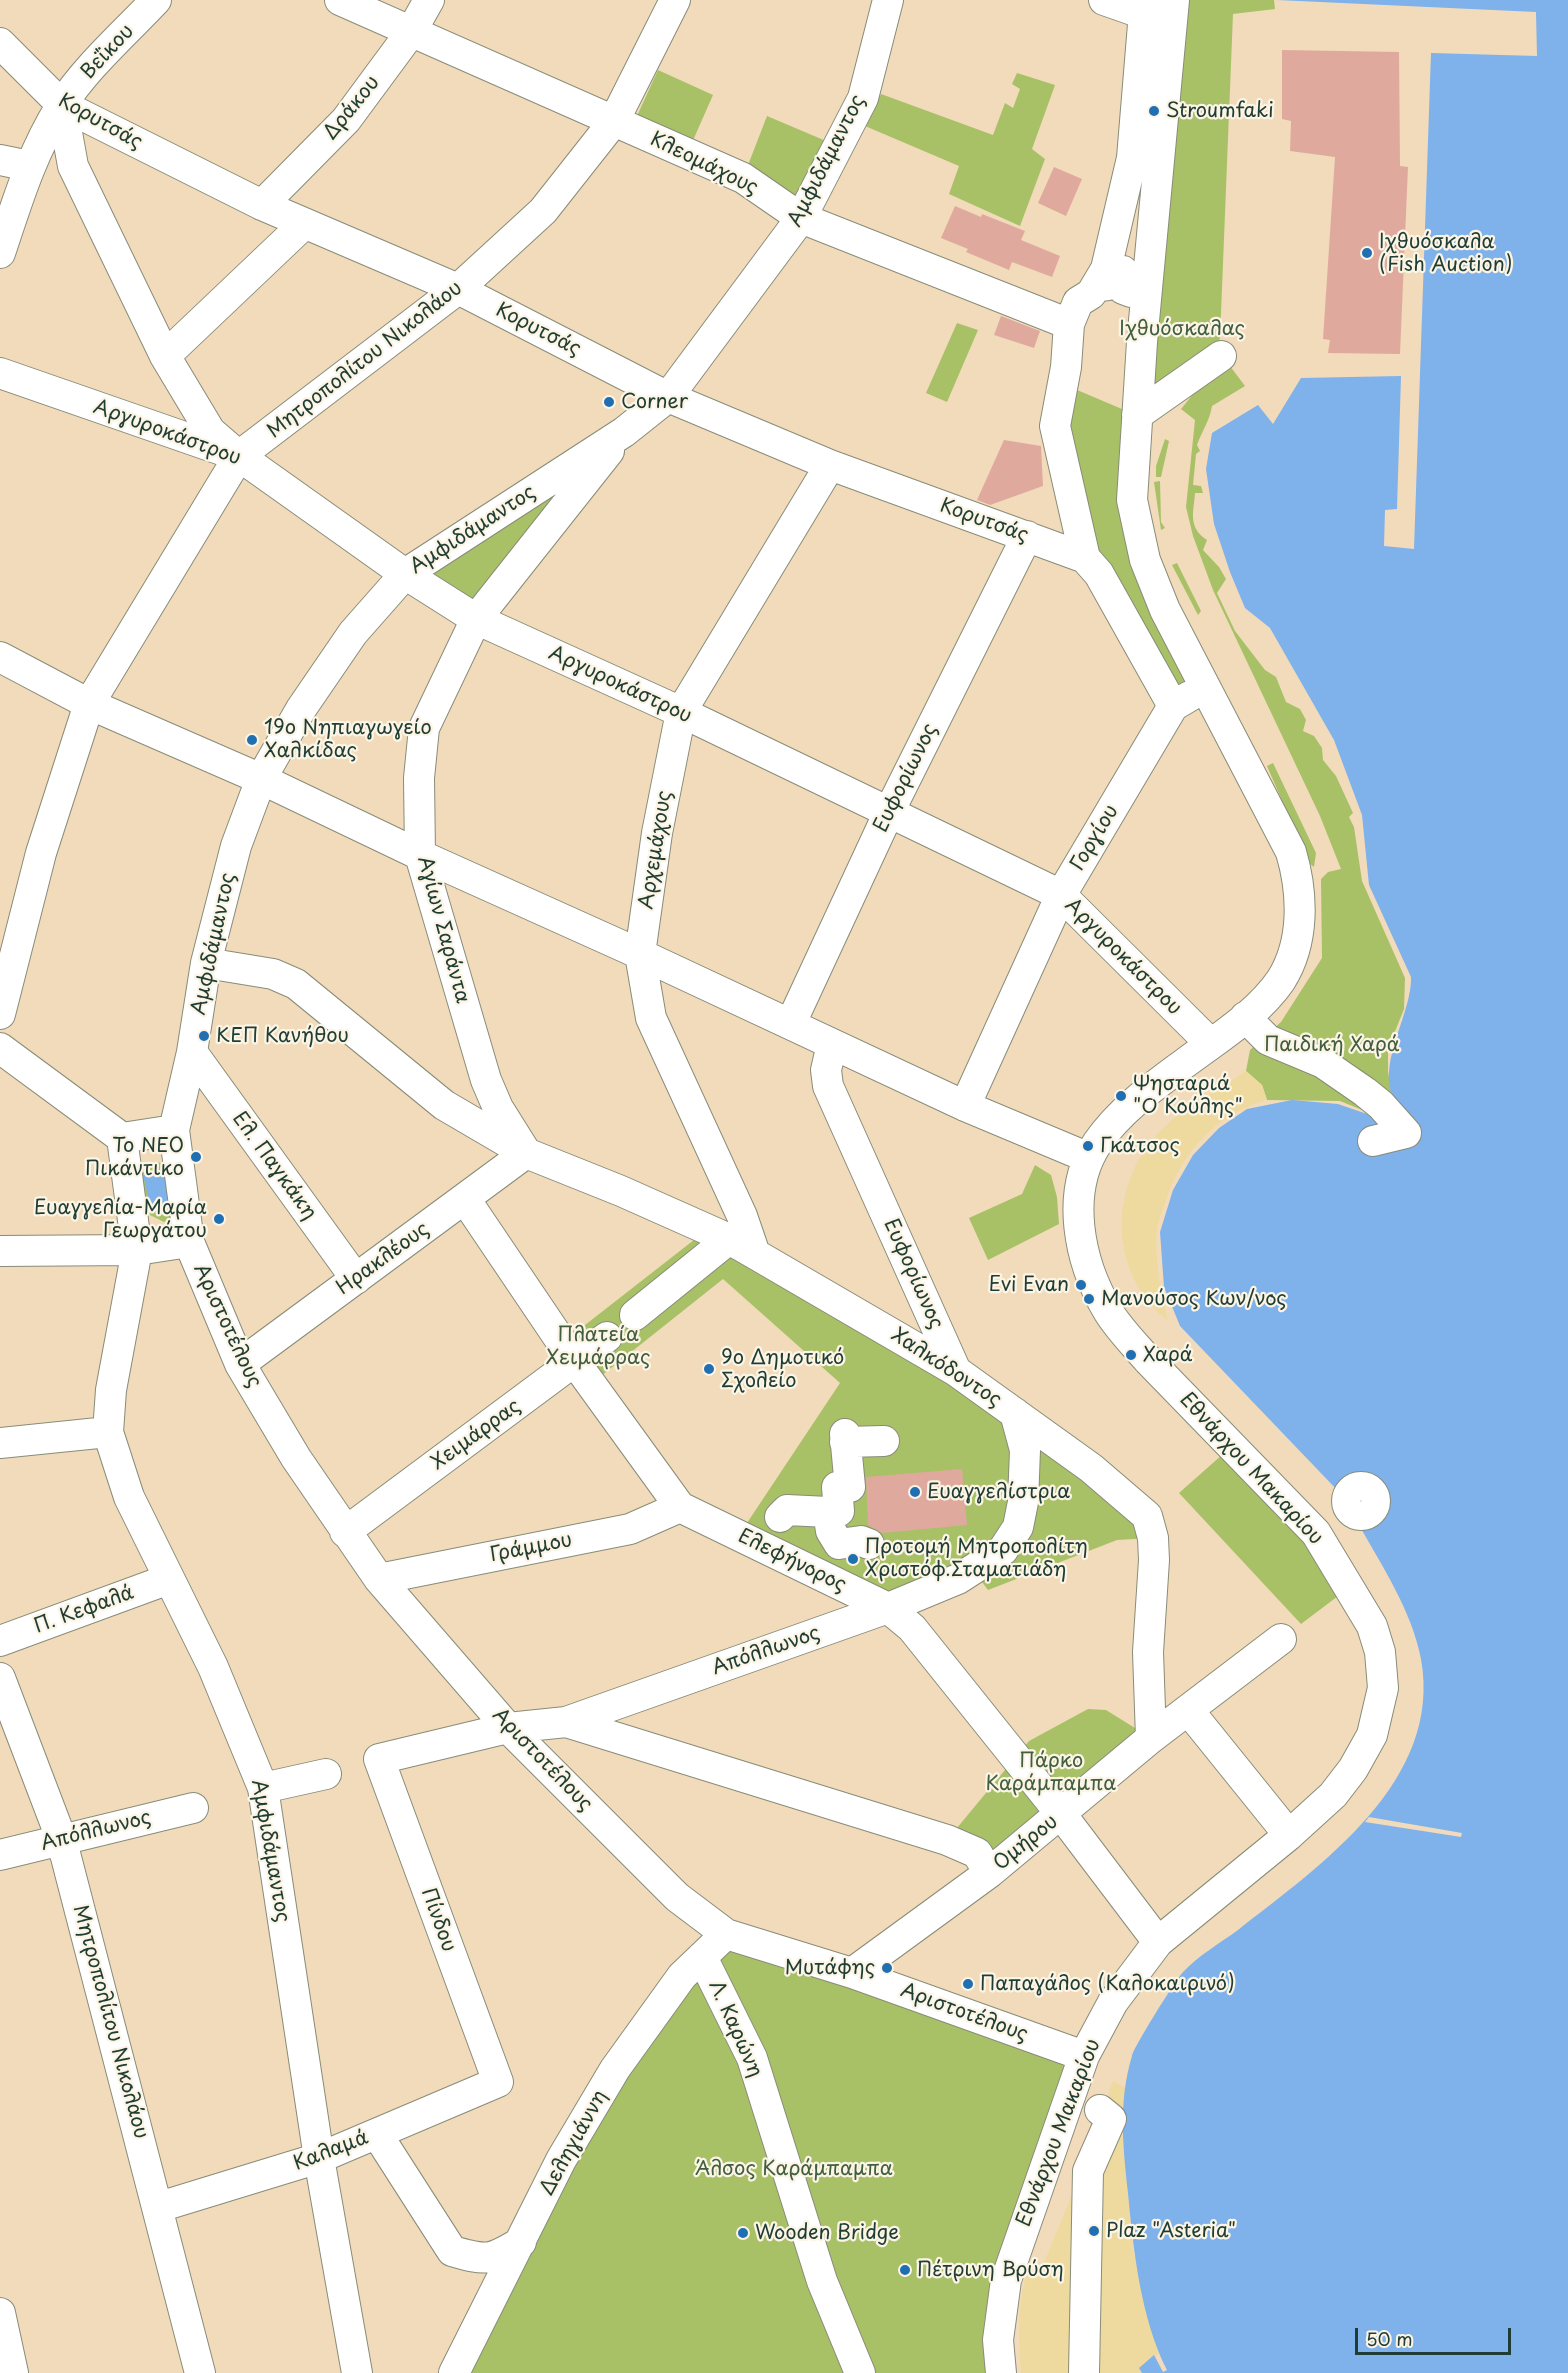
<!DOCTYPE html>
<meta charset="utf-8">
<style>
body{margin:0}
#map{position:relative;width:1568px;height:2373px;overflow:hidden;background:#f1dbbb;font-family:"Playpen Sans",sans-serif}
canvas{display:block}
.scale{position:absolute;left:1355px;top:2328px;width:156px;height:27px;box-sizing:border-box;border:3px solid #1f3d34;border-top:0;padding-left:8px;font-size:18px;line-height:21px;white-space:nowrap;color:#1f3d34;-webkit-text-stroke:4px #fcf5e5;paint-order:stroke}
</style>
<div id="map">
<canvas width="1568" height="2373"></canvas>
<div class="scale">50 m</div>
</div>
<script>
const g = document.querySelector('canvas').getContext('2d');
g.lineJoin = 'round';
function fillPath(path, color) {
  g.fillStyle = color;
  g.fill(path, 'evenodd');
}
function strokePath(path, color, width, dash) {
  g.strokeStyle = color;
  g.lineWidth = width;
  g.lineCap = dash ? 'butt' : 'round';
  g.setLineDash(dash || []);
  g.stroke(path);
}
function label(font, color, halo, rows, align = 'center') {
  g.font = font + ' "Playpen Sans",sans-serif';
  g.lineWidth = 4.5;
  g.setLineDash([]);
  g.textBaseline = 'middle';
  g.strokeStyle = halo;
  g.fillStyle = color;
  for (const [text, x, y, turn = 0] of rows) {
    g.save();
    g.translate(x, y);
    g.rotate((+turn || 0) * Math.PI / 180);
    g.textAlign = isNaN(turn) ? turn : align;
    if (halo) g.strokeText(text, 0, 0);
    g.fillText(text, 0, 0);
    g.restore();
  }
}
const green = new Path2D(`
 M1174 0H1274L1275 9 1233 14 1220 338 1211 363 1137 415 1132 500 1204 687 1173 706 1085 558 1063 384 1136 415Z
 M658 70 713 95 687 154 631 129Z
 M1017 73 1055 85 1032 149 1045 159 1020 226 949 194 959 166 865 126 881 94 993 135 1005 103 1013 108 1020 89 1012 84Z
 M767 116 826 141 801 218 743 178Z
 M957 323 978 330 947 402 926 393Z
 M1227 362 1245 386 1212 406C1210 420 1202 431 1197 445L1200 451 1196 454 1193 485 1201 486 1203 493H1195C1194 511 1187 527 1207 540L1203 550 1219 567 1226 579 1217 593 1235 631 1265 670 1276 677 1286 702 1300 709 1306 720 1303 731 1314 736 1322 748 1323 760 1336 776 1353 813 1349 817 1354 827 1362 881 1405 978 1404 1009 1388 1049V1071L1393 1104 1377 1116 1340 1101 1267 1100 1262 1085 1246 1071 1250 1050 1281 1022 1322 958 1321 879 1328 872 1341 869 1320 816 1213 590 1193 536 1186 507 1195 420 1181 409 1203 382Z
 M624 432 476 619 405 574Z
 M1165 439 1169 441 1161 477H1156V466Z
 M1160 481 1161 522 1165 528 1161 530 1154 482Z
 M1177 563 1201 611 1198 615 1172 565Z
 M1273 763 1316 853 1314 867 1309 863 1267 766Z
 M158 1162 168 1166 174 1217 164 1222 150 1215 140 1178 148 1164Z
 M1035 1165 1051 1175 1057 1197 1059 1224 988 1260 969 1218 1022 1194Z
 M708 1229 956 1371 1153 1538 1117 1540 988 1590 973 1570 888 1608 739 1535 840 1383 723 1279 591 1384 562 1343Z
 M1232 1446 1350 1587 1301 1624 1179 1493Z
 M1088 1709 1106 1710 1151 1738 989 1873 947 1840 1029 1741Z
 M726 1934 1084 2056 1050 2148 1001 2373H454L561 2160Z`);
const sand = new Path2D(`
 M1246 1071 1262 1085 1267 1100C1216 1114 1181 1153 1165 1203 1162 1212 1158 1221 1157 1230 1154 1260 1161 1293 1168 1321 1111 1275 1107 1194 1154 1138 1177 1110 1216 1091 1246 1071Z
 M1113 2081 1126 2088 1121 2117 1133 2250 1159 2354 1140 2367 1142 2373H1021C1018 2336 1017 2296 1031 2261L1043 2265 1074 2190Z`);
const water = new Path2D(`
 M1277 0H1568V2373H1142L1139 2368 1154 2355 1163 2372 1167 2370C1141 2320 1133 2248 1128 2193 1123 2146 1118 2102 1132 2056 1135 2045 1175 1981 1183 1972 1198 1956 1220 1943 1238 1930 1321 1865 1443 1781 1421 1659 1412 1611 1382 1566 1359 1525L1378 1511V1491L1370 1484 1361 1483 1341 1494 1180 1326 1164 1287 1160 1232 1173 1190 1193 1155 1219 1128 1247 1109 1292 1100 1338 1104 1370 1115 1384 1132 1411 1143 1421 1128C1413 1120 1401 1111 1395 1101 1375 1065 1412 1015 1411 977L1369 885 1362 815 1334 740 1270 628 1245 608 1230 572 1214 524 1206 469 1212 433 1258 405 1273 424 1301 378 1401 376 1397 509 1385 510 1384 546 1414 549 1431 53 1537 56 1536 12Z
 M165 1169 174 1207 152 1212 143 1175Z`);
const pier = new Path2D(`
 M1369 1817 1462 1833 1461 1837 1365 1822Z`);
const building = new Path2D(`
 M1282 50 1399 52 1400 166 1408 167 1400 354 1328 353 1330 340 1323 339 1335 157 1290 151 1291 121 1282 119Z
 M1054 167 1082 179 1066 216 1038 203Z
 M955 206 981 217 982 214 1025 231 1021 240 1060 256 1052 277 1012 262 1009 270 966 252 968 249 941 238Z
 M1001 316 1040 331 1034 348 994 335Z
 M1004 440 1041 446 1043 486 990 505 977 500Z
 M962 1469 967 1525 882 1533 868 1525 866 1477Z`);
const minor = new Path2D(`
 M340 0 743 178 801 218 1069 324
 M1104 0 1144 14
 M0 43 62 105 262 205 458 289 668 397 830 465 1085 558 1099 574 1173 706
 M62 105 73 166 165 356 210 431 232 450
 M0 160 29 166
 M262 205 346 120 411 32 429 0
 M0 253C17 202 32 152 61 106 86 67 124 34 156 0
 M1100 286 1108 285 1117 271H1123V289L1131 292 1134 282 1147 283
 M165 356 304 224
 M0 373 239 456 405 574 476 619 681 712 1061 895 1211 1044
 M1137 415 1221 356
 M1085 558 1055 426 1066 367 1069 324 1078 302 1091 294 1106 269 1132 158 1145 0
 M0 657 89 704 261 779 420 855 640 954 965 1106 1089 1158
 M206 963 273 974 296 984 444 1105 526 1153 621 1191 729 1239 755 1254 956 1371 1091 1468 1147 1516 1153 1538 1154 1560 1148 1652 1151 1738
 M0 1014 41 853 89 704 239 456 458 289 543 211 614 121 675 0
 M1245 1017 1268 1040 1323 1063 1365 1092 1381 1105 1406 1133 1373 1141
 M791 1023 889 812 1027 536
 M832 1044 826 1070 828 1086 956 1371
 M0 1048 122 1138
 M192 1052 356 1279
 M965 1106 1061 895 1173 706 1190 696
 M174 1130 192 1052 206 963 236 846 261 779 301 709 353 633 405 574 624 432 668 397 801 218 863 98 888 0
 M174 1130 189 1242 137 1250 122 1138Z
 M525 1151 498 1108 486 1080 420 855 419 778 424 728 476 619 609 451
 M465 1199 575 1362 680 1507 888 1608 912 1628 1061 1814 1158 1942
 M189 1242 240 1364 296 1458 379 1579 508 1728 677 1897 726 1934 852 1973 1084 2056
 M0 1251 137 1250 111 1390 108 1432 129 1497 213 1667 263 1788 319 2158 357 2373
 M755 1254 742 1216 651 1018 640 954 657 833 681 712 830 465
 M635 1315 729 1239
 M240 1364 526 1153
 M845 1434 850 1487H837L839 1511 828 1512 831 1531 839 1544 861 1541 869 1544
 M845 1442 884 1441
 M0 1443 108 1432
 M1347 1501a14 14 0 1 1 28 0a14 14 0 1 1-28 0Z
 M780 1517 787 1510 828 1512
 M345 1532 607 1337
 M379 1579 630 1529 680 1507
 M0 1641 169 1579
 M0 1678 61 1838 200 2373
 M1189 1711 1289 1835
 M566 1722 947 1840 977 1853 989 1873
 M263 1788 326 1774
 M0 1855 193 1808
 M702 1957 752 2058 822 2281 860 2373
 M852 1973 989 1873 1151 1738 1281 1639
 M377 2134 452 2251C487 2261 490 2261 521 2242
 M159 2207 319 2158 498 2082 379 1759 508 1728 566 1722 888 1608 958 1579 1003 1550 1018 1527 1023 1502 1025 1450 1015 1413
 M0 2313 13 2373
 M454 2373 561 2160 615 2069 682 1976 726 1934
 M1001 2373 998 2340 1006 2280 1084 2056 1113 2002 1158 1942 1289 1835 1333 1795 1353 1769 1372 1735 1383 1688 1380 1652 1372 1626 1316 1533 1148 1360C1134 1344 1119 1329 1108 1311 1079 1262 1064 1192 1098 1142 1120 1110 1154 1086 1185 1063 1217 1039 1258 1014 1281 980 1305 942 1303 893 1291 852L1165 610 1145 560 1132 500 1142 342 1174 0
 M1084 2373 1088 2171 1111 2119 1100 2110`);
const markers = [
 [1154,111,6,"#1f6fb2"],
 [1367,253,6,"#1f6fb2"],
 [609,402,6,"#1f6fb2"],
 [252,740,6,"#1f6fb2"],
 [204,1036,6,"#1f6fb2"],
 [1121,1096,6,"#1f6fb2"],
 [1088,1146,6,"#1f6fb2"],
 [196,1157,6,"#1f6fb2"],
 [219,1219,6,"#1f6fb2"],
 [1081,1285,6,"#1f6fb2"],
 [1089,1299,6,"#1f6fb2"],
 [1131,1355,6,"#1f6fb2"],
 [709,1369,6,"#1f6fb2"],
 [915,1492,6,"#1f6fb2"],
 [853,1559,6,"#1f6fb2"],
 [887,1968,6,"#1f6fb2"],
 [968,1984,6,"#1f6fb2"],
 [1094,2231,6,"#1f6fb2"],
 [743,2233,6,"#1f6fb2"],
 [905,2270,6,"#1f6fb2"]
];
const streetNames = [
 ["Βεΐκου",108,52,-47],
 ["Δράκου",352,108,-51],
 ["Κορυτσάς",100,122,29],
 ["Αμφιδάμαντος",827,161,-63],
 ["Κλεομάχους",704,164,26],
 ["Κορυτσάς",538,330,27],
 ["Μητροπολίτου Νικολάου",365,360,-38],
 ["Αργυροκάστρου",167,433,20],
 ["Κορυτσάς",984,521,20],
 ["Αμφιδάμαντος",473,530,-33],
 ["Αργυροκάστρου",620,685,25],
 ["Ευφορίωνος",906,778,-64],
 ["Γοργίου",1095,838,-59],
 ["Αρχεμάχους",656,850,-81],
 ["Αγίων Σαράντα",443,930,75],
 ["Αμφιδάμαντος",214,944,-78],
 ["Αργυροκάστρου",1123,957,45],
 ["Ελ. Παγκάκη",274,1166,54],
 ["Ηρακλέους",383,1259,-36],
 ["Ευφορίωνος",913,1274,66],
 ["Αριστοτέλους",227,1326,65],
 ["Χαλκόδοντος",946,1368,33],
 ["Χειμάρρας",476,1435,-36],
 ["Εθνάρχου Μακαρίου",1251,1469,47],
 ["Γράμμου",531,1548,-11],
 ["Ελεφήνορος",792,1561,26],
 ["Π. Κεφαλά",84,1610,-20],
 ["Απόλλωνος",766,1651,-19],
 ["Αριστοτέλους",542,1760,46],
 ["Απόλλωνος",96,1831,-14],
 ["Ομήρου",1026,1843,-39],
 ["Αμφιδάμαντος",270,1851,80],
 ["Πίνδου",438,1920,70],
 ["Αριστοτέλους",964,2013,20],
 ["Μητροπολίτου Νικολάου",110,2022,75],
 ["Λ. Καρώνη",735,2029,66],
 ["Εθνάρχου Μακαρίου",1059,2133,-69],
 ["Δεληγιάννη",574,2143,-61],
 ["Καλαμά",331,2151,-21]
];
const poiNames = [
 ["Stroumfaki",1166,111],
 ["Ιχθυόσκαλα",1379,242],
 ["(Fish Auction)",1379,265],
 ["Corner",621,402],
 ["19ο Νηπιαγωγείο",264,728],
 ["Χαλκίδας",264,751],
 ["ΚΕΠ Κανήθου",216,1036],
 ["Ψησταριά",1133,1084],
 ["\"Ο Κούλης\"",1133,1107],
 ["Το ΝΕΟ",184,1146,"right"],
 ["Πικάντικο",184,1169,"right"],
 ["Γκάτσος",1100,1146],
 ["Ευαγγελία-Μαρία",207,1208,"right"],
 ["Γεωργάτου",207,1231,"right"],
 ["Evi Evan",1069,1285,"right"],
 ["Μανούσος Κων/νος",1101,1299],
 ["Χαρά",1143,1355],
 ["9ο Δημοτικό",721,1358],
 ["Σχολείο",721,1381],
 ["Ευαγγελίστρια",927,1492],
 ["Προτομή Μητροπολίτη",865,1547],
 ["Χριστόφ.Σταματιάδη",865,1570],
 ["Μυτάφης",875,1968,"right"],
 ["Παπαγάλος (Καλοκαιρινό)",980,1984],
 ["Plaz \"Asteria\"",1106,2231],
 ["Wooden Bridge",755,2233],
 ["Πέτρινη Βρύση",917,2270]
];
const parkNames = [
 ["Ιχθυόσκαλας",1182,329],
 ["Παιδική Χαρά",1332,1045],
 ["Πλατεία",598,1335],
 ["Χειμάρρας",598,1358],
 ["Πάρκο",1051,1761],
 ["Καράμπαμπα",1051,1784],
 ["Άλσος Καράμπαμπα",794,2169]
];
fillPath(green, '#a8c166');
fillPath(sand, '#eeda9e');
fillPath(water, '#7fb1eb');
fillPath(pier, '#f1dbbb');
fillPath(building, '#dfaa9d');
strokePath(minor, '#888c78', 32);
strokePath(minor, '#fff', 30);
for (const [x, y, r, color] of markers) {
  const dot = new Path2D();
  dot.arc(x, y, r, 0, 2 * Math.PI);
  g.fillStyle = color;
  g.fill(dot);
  strokePath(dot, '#fcf5e5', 2);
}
label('20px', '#1f3d34', '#fcf5e5', streetNames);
label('20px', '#1f3d34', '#fcf5e5', poiNames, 'left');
label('20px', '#415e40', '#fcf5e5', parkNames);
</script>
